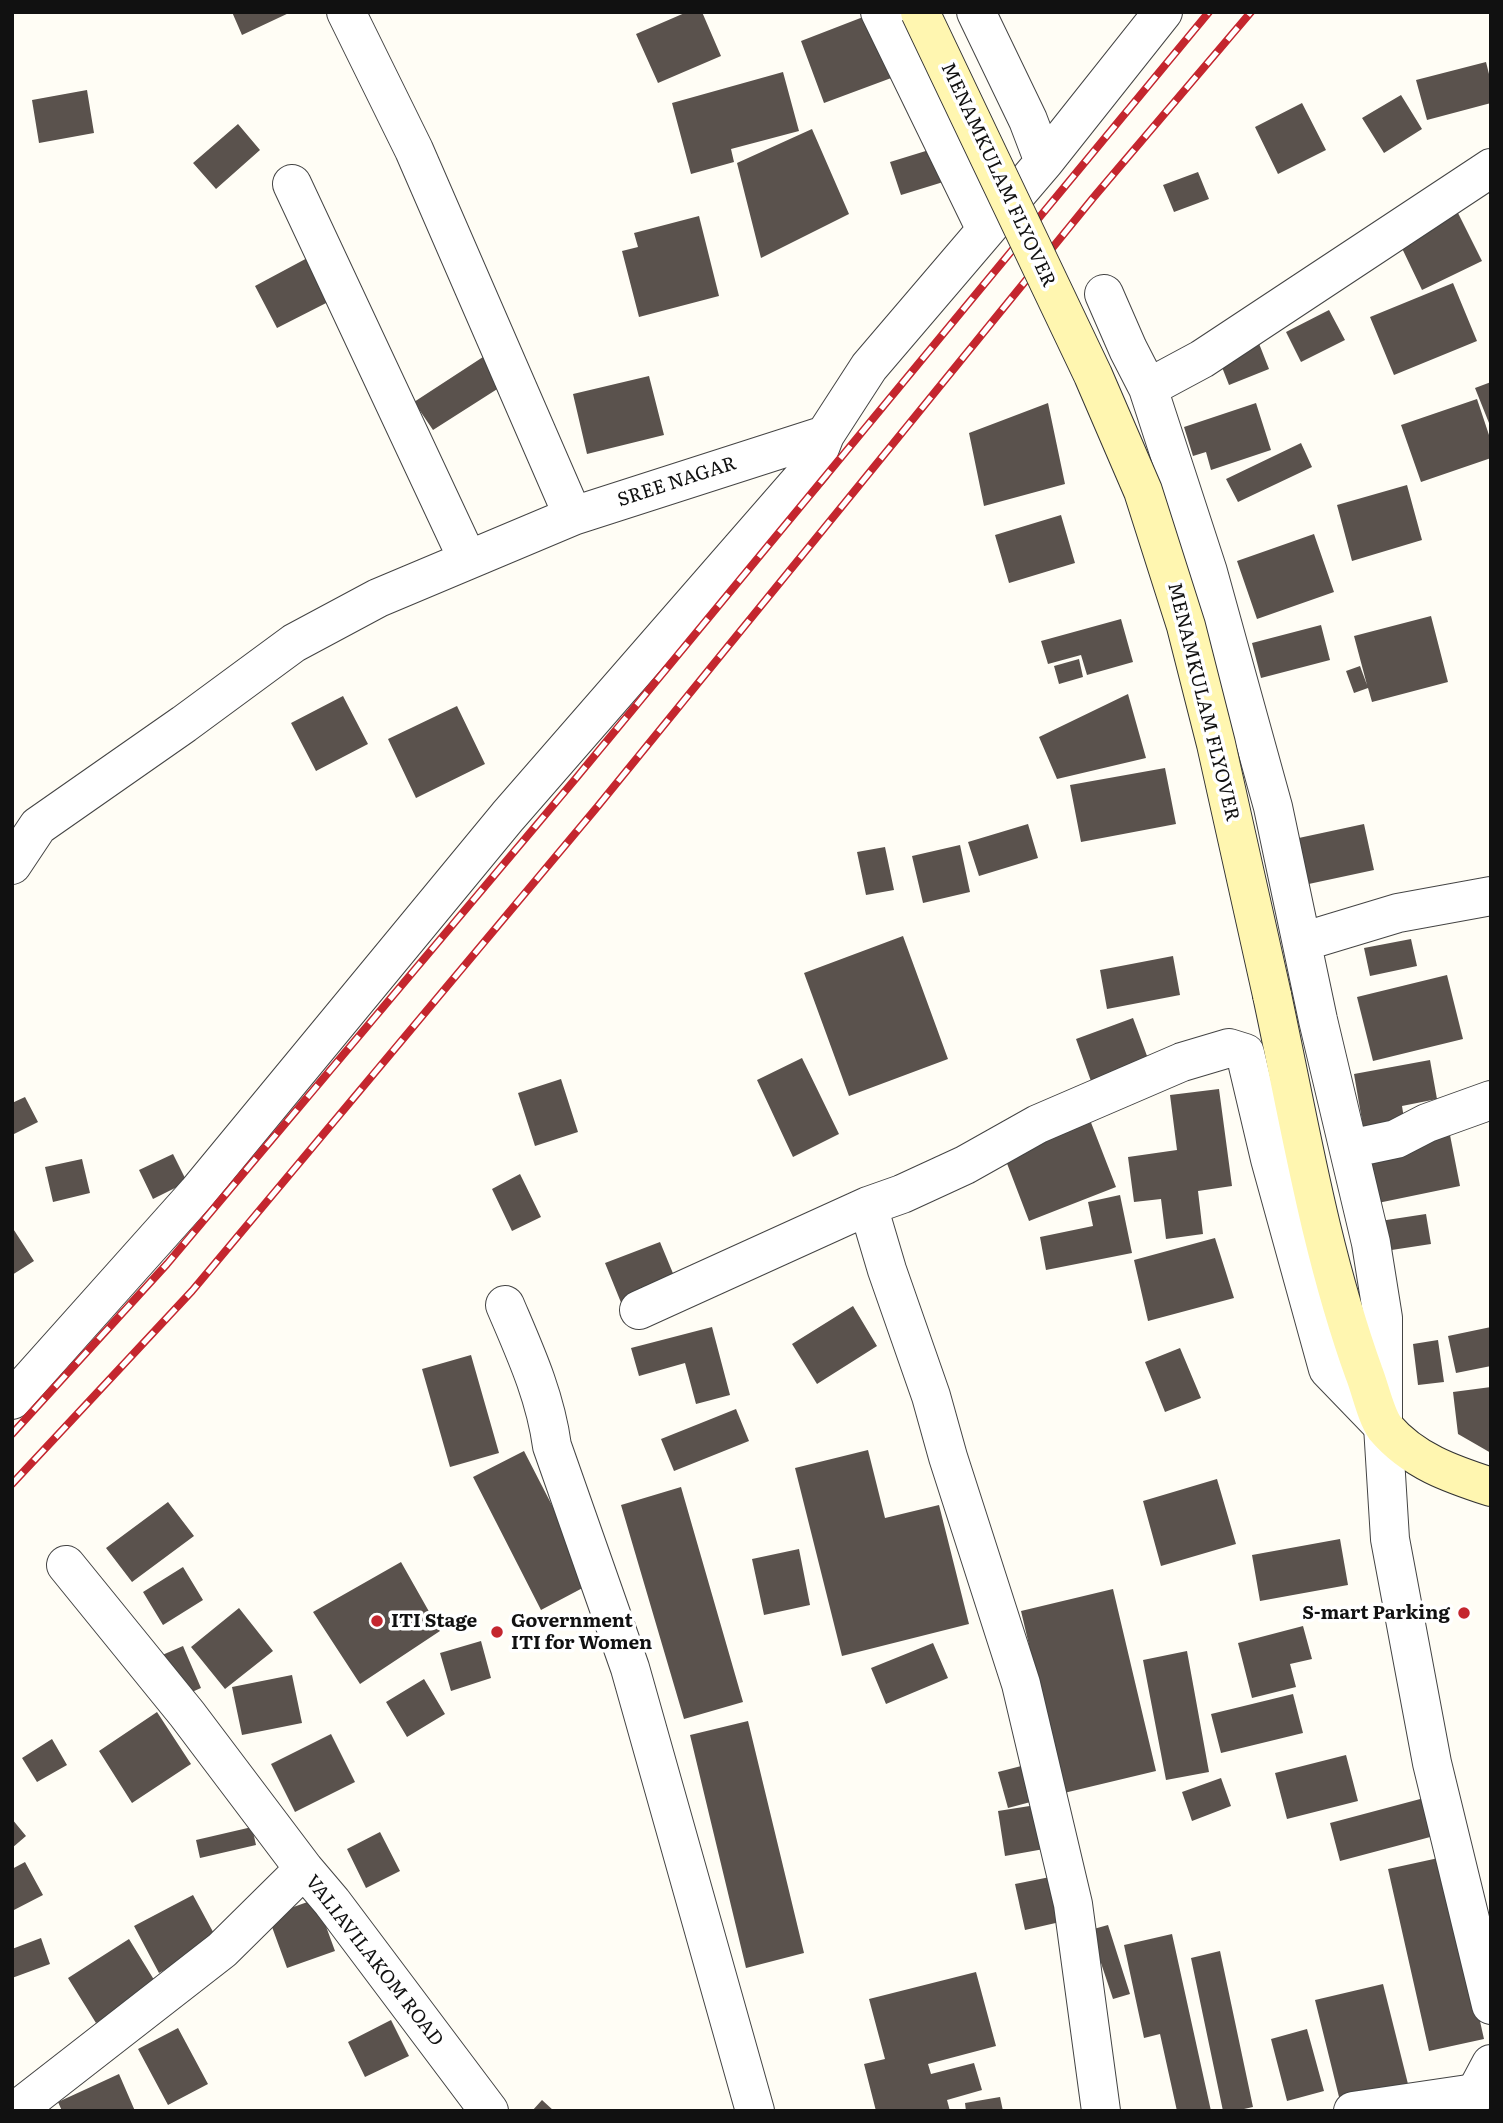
<!DOCTYPE html>
<style>
body{margin:0}
#map{position:relative;width:1503px;height:2123px;overflow:hidden;background:#fffdf5;font-family:Literata,serif}
canvas{display:block}
.frame{position:absolute;inset:0;border:14px solid #111;pointer-events:none}
</style>
<div id="map">
<canvas width="1503" height="2123"></canvas>
<div class="frame"></div>
</div>
<script>
const g = document.querySelector('canvas').getContext('2d');
g.lineJoin = 'round';
function fillPath(path, color) {
  g.fillStyle = color;
  g.fill(path, 'evenodd');
}
function strokePath(path, color, width, dash) {
  g.strokeStyle = color;
  g.lineWidth = width;
  g.lineCap = dash ? 'butt' : 'round';
  g.setLineDash(dash || []);
  g.stroke(path);
}
function label(font, color, halo, rows, align = 'center') {
  g.font = font + ' Literata,serif';
  g.lineWidth = 7;
  g.setLineDash([]);
  g.textBaseline = 'middle';
  g.strokeStyle = halo;
  g.fillStyle = color;
  for (const [text, x, y, turn = 0] of rows) {
    g.save();
    g.translate(x, y);
    g.rotate((+turn || 0) * Math.PI / 180);
    g.textAlign = isNaN(turn) ? turn : align;
    if (halo) g.strokeText(text, 0, 0);
    g.fillText(text, 0, 0);
    g.restore();
  }
}
const building = new Path2D(`
 M232 12H291L242 35Z
 M687 12H702L721 56 658 83 636 34Z
 M876 12 902 74 824 103 801 41Z
 M1486 62 1491 82V103L1427 120 1416 80Z
 M783 72 799 131 731 149 734 162 691 174 672 103Z
 M87 90 94 133 39 143 32 100Z
 M1401 95 1422 129 1384 153 1362 118Z
 M1302 103 1326 150 1278 174 1255 127Z
 M238 124 260 150 216 189 193 163Z
 M812 129 849 214 761 258 737 163Z
 M942 146 953 179 901 195 890 162Z
 M1198 172 1209 199 1174 212 1163 185Z
 M1458 213 1482 261 1422 290 1399 242Z
 M699 216 719 296 639 317 622 251 638 247 634 233Z
 M311 256 334 299 277 328 255 286Z
 M1453 283 1477 341 1394 375 1370 317Z
 M1329 310 1345 340 1301 362 1286 332Z
 M1258 341 1269 369 1229 385 1218 357Z
 M483 357 502 386 433 430 414 402Z
 M649 376 664 435 587 454 573 394Z
 M1491 382V428L1475 388Z
 M1477 399 1491 441V458L1421 482 1401 425Z
 M1048 403 1065 484 984 506 969 433Z
 M1256 403 1271 450 1211 470 1206 452 1193 456 1184 427Z
 M1301 443 1312 467 1238 502 1226 479Z
 M1407 485 1422 540 1352 561 1337 505Z
 M1061 515 1075 563 1009 583 995 535Z
 M1314 534 1334 592 1257 619 1237 561Z
 M1431 616 1448 682 1372 702 1368 688 1354 693 1346 671 1360 666 1367 685 1354 636Z
 M1121 619 1133 662 1087 675 1081 655 1048 664 1041 641Z
 M1321 625 1330 660 1261 678 1252 643Z
 M1079 659 1083 677 1059 684 1054 666Z
 M1128 694 1146 758 1057 779 1039 737Z
 M343 696 368 744 316 771 291 723Z
 M457 706 485 764 416 798 388 739Z
 M1165 768 1176 824 1081 842 1070 785Z
 M1028 824 1038 858 979 876 968 842Z
 M1364 824 1374 870 1304 885 1294 839Z
 M960 845 970 892 923 903 912 856Z
 M885 847 894 890 866 895 857 852Z
 M903 936 948 1059 849 1096 804 973Z
 M1411 939 1417 966 1370 976 1364 948Z
 M1173 956 1180 995 1107 1009 1100 970Z
 M1447 975 1463 1039 1373 1061 1357 997Z
 M1133 1018 1150 1064 1092 1084 1076 1039Z
 M802 1058 839 1134 793 1157 757 1080Z
 M1430 1060 1437 1099 1402 1106 1406 1131 1365 1138 1354 1074Z
 M561 1079 578 1132 535 1146 518 1093Z
 M1219 1089 1232 1186 1198 1191 1203 1234 1166 1239 1161 1199 1134 1202 1128 1157 1177 1150 1170 1095Z
 M25 1097 38 1122 12 1135V1103Z
 M1090 1120 1116 1187 1029 1221 1003 1153Z
 M1450 1135 1460 1186 1373 1204 1363 1152Z
 M173 1154 187 1182 153 1199 139 1170Z
 M82 1159 90 1193 53 1202 45 1167Z
 M520 1174 541 1217 512 1231 492 1189Z
 M1120 1195 1132 1253 1046 1270 1040 1237 1093 1226 1088 1202Z
 M1426 1214 1431 1244 1385 1251 1380 1221Z
 M12 1227 34 1261 12 1275Z
 M1215 1238 1234 1298 1148 1321 1134 1260Z
 M660 1242 677 1283 622 1305 605 1263Z
 M853 1306 877 1346 817 1384 792 1344Z
 M712 1327 730 1395 696 1404 685 1363 639 1376 631 1348Z
 M1491 1327V1366L1456 1373 1448 1336Z
 M1438 1340 1444 1382 1418 1385 1413 1344Z
 M1180 1348 1201 1398 1165 1412 1145 1362Z
 M471 1355 499 1453 450 1467 422 1369Z
 M1491 1387V1453L1458 1434 1453 1392Z
 M736 1409 749 1441 674 1471 661 1439Z
 M868 1450 885 1518 939 1505 969 1624 842 1656 795 1468Z
 M524 1451 592 1583 541 1610 473 1477Z
 M1217 1479 1236 1544 1161 1566 1143 1501Z
 M681 1487 743 1702 684 1719 621 1505Z
 M168 1502 194 1536 132 1582 106 1548Z
 M1340 1539 1348 1585 1260 1601 1252 1555Z
 M799 1549 810 1605 764 1615 752 1559Z
 M401 1562 440 1631 360 1684 313 1612Z
 M183 1567 203 1600 163 1625 143 1592Z
 M1113 1589 1156 1771 1064 1793 1021 1611Z
 M239 1608 273 1651 225 1689 191 1647Z
 M1303 1626 1312 1659 1290 1664 1296 1687 1252 1698 1238 1643Z
 M481 1641 491 1678 451 1691 440 1653Z
 M933 1643 948 1678 886 1704 871 1668Z
 M183 1646 201 1688 178 1698 160 1656Z
 M1187 1651 1209 1772 1166 1780 1143 1660Z
 M292 1675 302 1723 242 1735 232 1687Z
 M424 1679 445 1714 407 1737 386 1702Z
 M1293 1694 1303 1733 1221 1753 1211 1714Z
 M157 1712 191 1764 132 1803 99 1751Z
 M748 1721 804 1953 746 1968 690 1735Z
 M331 1734 355 1782 295 1812 271 1764Z
 M52 1739 67 1765 37 1782 22 1758Z
 M1346 1755 1358 1801 1287 1819 1275 1773Z
 M1029 1764 1038 1800 1008 1808 998 1772Z
 M1221 1778 1231 1806 1192 1821 1182 1792Z
 M1424 1798 1434 1836 1340 1861 1330 1823Z
 M1036 1805 1044 1849 1005 1856 998 1811Z
 M12 1819 26 1836 12 1848Z
 M252 1827 256 1845 200 1858 196 1840Z
 M380 1832 400 1871 366 1888 347 1849Z
 M1443 1857 1484 2039 1429 2051 1388 1869Z
 M25 1862 43 1895 12 1911V1869Z
 M1050 1877 1060 1922 1025 1930 1015 1884Z
 M193 1895 218 1941 159 1973 134 1926Z
 M316 1899 335 1951 287 1968 268 1916Z
 M1108 1925 1130 1994 1113 1999 1090 1930Z
 M1172 1934 1211 2111H1177L1160 2034 1144 2038 1124 1945Z
 M41 1938 50 1964 12 1978V1949Z
 M129 1939 156 1983 96 2023 68 1978Z
 M1220 1951 1253 2107 1235 2111H1223L1191 1958Z
 M976 1972 996 2046 928 2064 931 2074 974 2063 982 2090 947 2100 950 2111H876L864 2064 885 2059 869 1999Z
 M1383 1984 1408 2084 1340 2101 1315 2000Z
 M391 2020 409 2056 365 2077 348 2042Z
 M178 2028 208 2084 168 2105 138 2049Z
 M1307 2029 1324 2091 1287 2101 1271 2039Z
 M119 2074 135 2111H62L58 2102Z
 M1000 2097 1003 2111H966L965 2103Z
 M542 2100 554 2111H532Z`);
const minor = new Path2D(`
 M346 12 414 150 573 516
 M880 12 986 230
 M976 12 1028 120 1044 162
 M292 184 468 560
 M1104 294 1128 349 1148 388
 M12 865 38 826 184 724 294 643 378 598 573 516 825 435
 M1302 942 1398 913 1491 896
 M1349 1149 1396 1139 1427 1123 1491 1100
 M868 1206 887 1270 931 1396 948 1457 1021 1684 1073 1904 1101 2111
 M505 1305C525 1352 545 1395 552 1446L630 1668 755 2111
 M639 1310 868 1206 902 1194 965 1165 1038 1124 1182 1062 1229 1048 1245 1053 1270 1159 1328 1369 1383 1426
 M12 1400 197 1193 508 816 813 466 825 435 869 367 1044 162 1163 12
 M1383 1420V1318L1371 1243 1318 1020 1273 807 1208 572 1148 388 1202 359 1491 168
 M66 1565 187 1714 304 1869
 M23 2105 222 1950 304 1869 332 1902 489 2111
 M1353 2111 1475 2093`);
const tertiary = new Path2D(`
 M1383 1426 1390 1539 1432 1763 1491 2005
 M1466 2111 1491 2064`);
const secondary = new Path2D(`
 M1272 995C1299 1121 1320 1251 1364 1373 1370 1388 1376 1416 1385 1428 1413 1461 1451 1474 1491 1487`);
const rail = new Path2D(`
 M12 1434 167 1264 577 777 1209 12
 M12 1484 192 1291 598 806 1093 198 1251 12`);
const secondaryBridge = new Path2D(`
 M920 12 1093 375 1143 491 1186 626 1216 744 1272 995`);
const markers = [
 [1464,1613,7,"#c4262e"],
 [377,1621,7,"#c4262e"],
 [497,1632,7,"#c4262e"]
];
const streetNames = [
 ["MENAMKULAM FLYOVER",998,175,65],
 ["SREE NAGAR",677,482,-18],
 ["MENAMKULAM FLYOVER",1203,702,76],
 ["VALIAVILAKOM ROAD",374,1961,52]
];
const poiNames = [
 ["S-mart Parking",1450,1613,"right"],
 ["ITI Stage",391,1621],
 ["Government",511,1621],
 ["ITI for Women",511,1643]
];
fillPath(building, '#5a524d');
strokePath(minor, '#444', 40);
strokePath(tertiary, '#444', 40);
strokePath(secondary, '#333', 40);
strokePath(minor, '#fff', 38);
strokePath(tertiary, '#fff', 38);
strokePath(secondary, '#fff6b0', 38);
strokePath(rail, '#c4262e', 8);
strokePath(rail, '#fff', 5, [16]);
strokePath(secondaryBridge, '#333', 40, []);
strokePath(secondaryBridge, '#fff6b0', 38);
for (const [x, y, r, color] of markers) {
  const dot = new Path2D();
  dot.arc(x, y, r, 0, 2 * Math.PI);
  g.fillStyle = color;
  g.fill(dot);
  strokePath(dot, '#fff', 2.5);
}
label('19px', '#111', '#fff', streetNames);
label('bold 19px', '#111', '#fff', poiNames, 'left');
</script>
